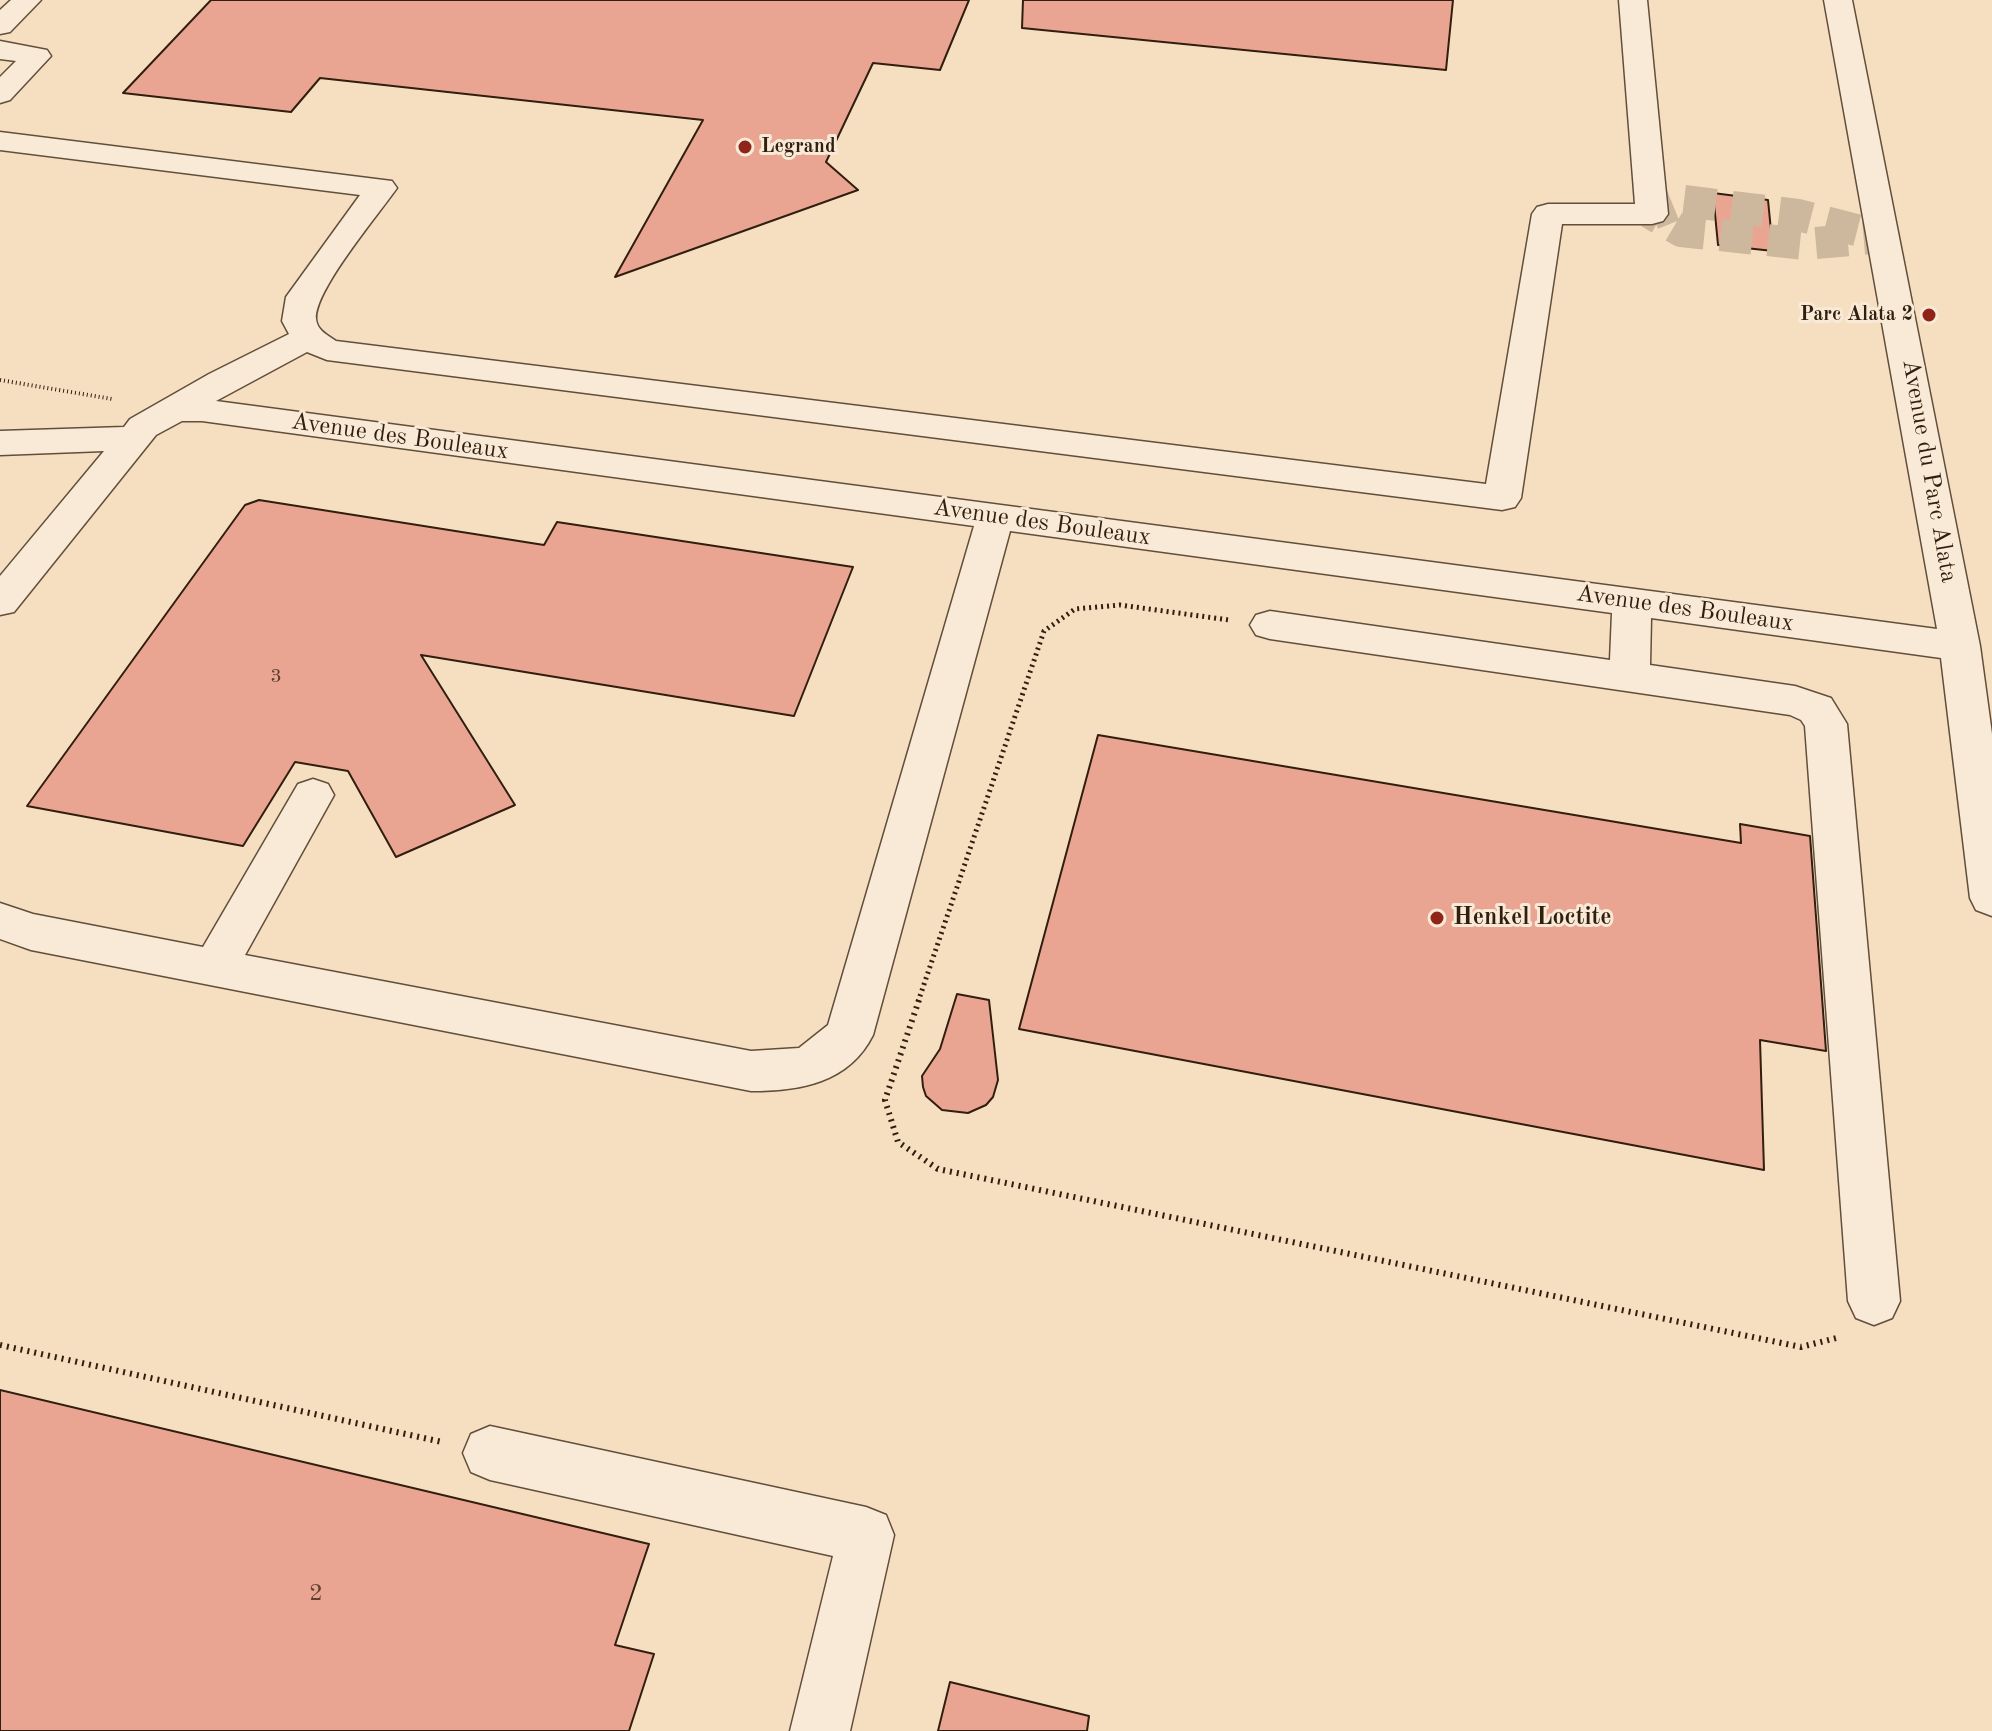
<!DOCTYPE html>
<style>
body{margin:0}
canvas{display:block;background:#f5dfc0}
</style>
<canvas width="1992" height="1731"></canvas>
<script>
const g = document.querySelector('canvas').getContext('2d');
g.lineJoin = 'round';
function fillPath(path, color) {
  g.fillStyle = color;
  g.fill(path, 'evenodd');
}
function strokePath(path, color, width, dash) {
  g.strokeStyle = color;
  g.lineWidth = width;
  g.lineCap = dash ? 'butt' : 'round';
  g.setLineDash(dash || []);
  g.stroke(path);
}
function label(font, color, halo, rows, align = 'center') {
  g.font = font + ' "Old Standard TT",serif';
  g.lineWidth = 6;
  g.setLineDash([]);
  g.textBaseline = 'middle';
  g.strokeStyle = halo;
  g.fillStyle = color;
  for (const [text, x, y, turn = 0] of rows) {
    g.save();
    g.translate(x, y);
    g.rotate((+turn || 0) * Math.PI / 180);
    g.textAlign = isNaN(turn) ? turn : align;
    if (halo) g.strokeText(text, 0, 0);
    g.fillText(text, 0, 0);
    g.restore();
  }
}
const building = new Path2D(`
 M211 0H969L940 70 873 63 826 162 858 190 615 277 703 120 320 78 291 112 123 93Z
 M1023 0H1453L1446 70 1022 28Z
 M1713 193 1768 200 1773 251 1718 245Z
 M259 500 544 545 557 522 853 567 794 716 421 655 515 805 396 857 348 771 295 762 243 846 27 806 245 505Z
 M1098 735 1741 843 1740 824 1810 836 1826 1051 1760 1040 1764 1170 1019 1029Z
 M957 994 989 1000 998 1080 993 1097 986 1105 968 1113 942 1110 926 1096 923 1087 922 1076 940 1049Z
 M0 1390 649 1544 615 1645 654 1654 629 1731H0Z
 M950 1682 1089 1716 1087 1731H938Z`);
const minorTunnel = new Path2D(`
 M1684 201 1798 215 1884 237 1805 244 1681 231 1652 214Z`);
const pathFar2 = new Path2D(`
 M0 380 112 399`);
const pathFar1 = new Path2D(`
 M918 1002 1044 631 1075 609 1120 605 1229 620`);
const path = new Path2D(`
 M919 1000 885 1100 898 1142 938 1169 1801 1347 1840 1337
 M0 1345 442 1442`);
const minor = new Path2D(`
 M11 0H41L10 32 0 34V10Z
 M1619 0H1647L1668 214 1663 221 1652 224H1562L1521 498 1515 507 1502 510 327 360 307 352 216 401 1937 629 1824 0H1852L1980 646 1992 734V916L1976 910 1970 898 1941 658 1651 618 1650 665 1795 686 1831 698 1847 724 1900 1301 1892 1318 1874 1325 1856 1318 1848 1301 1805 726 1801 720 1790 715 1270 639 1256 635 1250 625 1256 615 1270 611 1610 660 1612 613 1010 531 873 1035C849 1083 800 1091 751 1091L31 950 0 939V903L33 914 203 947 298 784 313 779 328 784 334 795 245 955 751 1051 799 1048 828 1025 974 526 202 421H182L156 435 14 612 0 615V576L104 451 0 455V431L124 427 130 419 209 374 289 334 282 321 286 297 360 195 0 150V132L392 181 397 188C378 215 314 291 316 319 317 330 327 335 336 341L1486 484 1532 214 1537 207 1548 204H1635Z
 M0 41 47 50 51 56 10 100 0 103V77L16 61 0 59Z
 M490 1426 866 1507 886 1515 894 1535 850 1731H790L833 1556 490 1480 471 1472 463 1453 471 1434Z`);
const markers = [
 [745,147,8,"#8f2418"],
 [1929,315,8,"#8f2418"],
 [1437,918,8,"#8f2418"]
];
const farPoinames = [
 ["Legrand",761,147],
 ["Parc Alata 2",1913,315,"right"]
];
const numberNames = [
 ["3",276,677]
];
const streetNames = [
 ["Avenue des Bouleaux",400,437,8],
 ["Avenue du Parc Alata",1929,471,80],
 ["Avenue des Bouleaux",1042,523,8],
 ["Avenue des Bouleaux",1685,609,8]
];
const poiNames = [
 ["Henkel Loctite",1453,918]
];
const nearNumbernames = [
 ["2",316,1594]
];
fillPath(building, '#eaa592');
strokePath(building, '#311e0f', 2);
strokePath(minorTunnel, '#ceb89d', 32, [32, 16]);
strokePath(minor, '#624e3b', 3);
strokePath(pathFar2, '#311e0f', 4, [1, 3]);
strokePath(pathFar1, '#311e0f', 5, [2, 4]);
strokePath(path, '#311e0f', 6, [2, 5]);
fillPath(minor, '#f8ead6');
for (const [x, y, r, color] of markers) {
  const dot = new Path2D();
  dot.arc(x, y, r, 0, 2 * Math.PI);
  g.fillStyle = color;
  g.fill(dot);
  strokePath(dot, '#f8ead6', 3);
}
label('bold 20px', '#311e0f', '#f8ead6', farPoinames, 'left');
label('20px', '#5f4030', null, numberNames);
label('24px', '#311e0f', '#f8ead6', streetNames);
label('bold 24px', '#311e0f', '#f8ead6', poiNames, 'left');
label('24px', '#5f4030', null, nearNumbernames);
</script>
